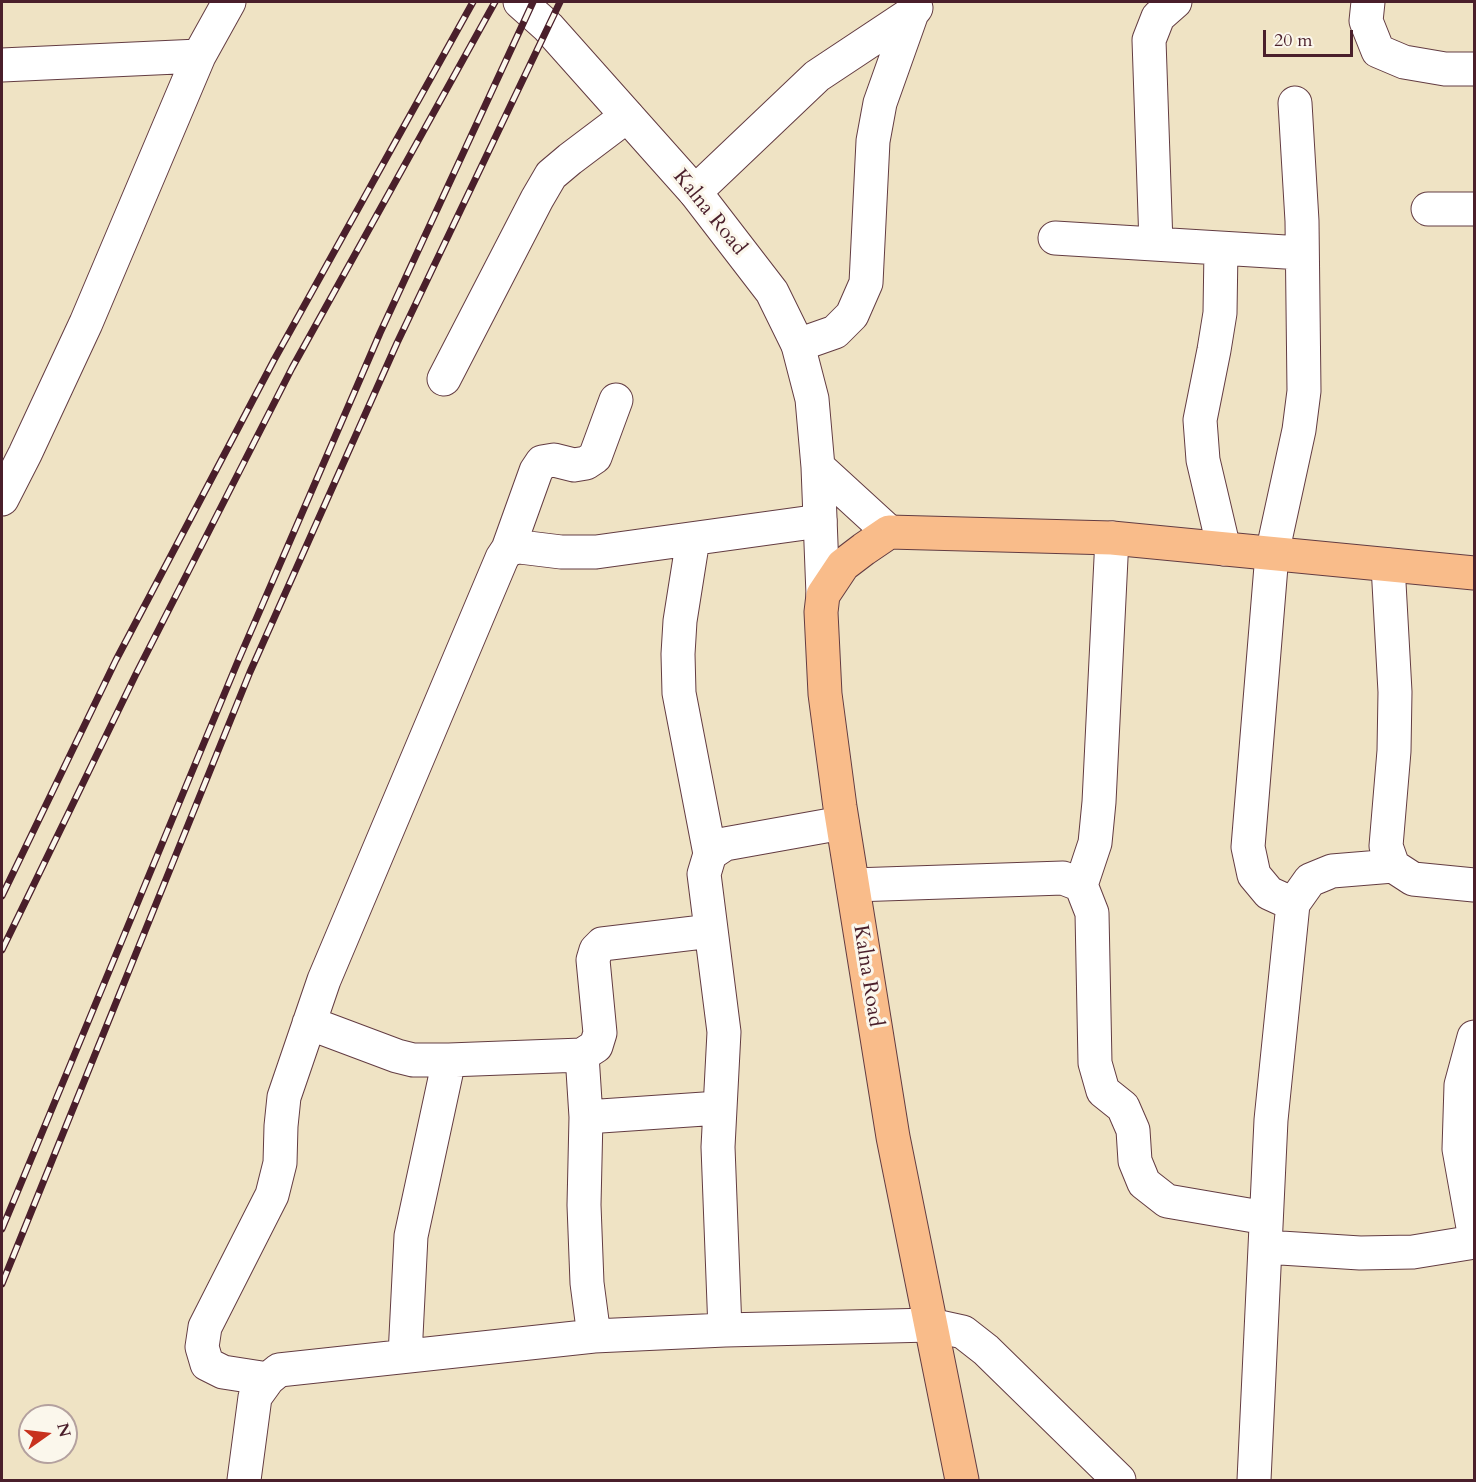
<!DOCTYPE html>
<style>
body{margin:0}
#map{position:relative;width:1476px;height:1482px;overflow:hidden;background:#efe3c4;font-family:Cardo,serif}
canvas{display:block}
.frame{position:absolute;inset:0;border:3px solid #4a1f2b;pointer-events:none}
.north{position:absolute;left:18px;top:1404px;width:60px;height:60px;box-sizing:border-box;background:#fbf7ec;border:2px solid #b4a19f;border-radius:50%;rotate:76deg;font-size:16px;font-weight:700;line-height:24px;text-align:center;color:#4a1f2b}
.north::after{content:'';display:block;margin:auto;width:21px;height:27px;background:#c8321e;clip-path:polygon(50% 0,100% 100%,50% 72%,0 100%)}
.scale{position:absolute;left:1263px;top:30px;width:90px;height:27px;box-sizing:border-box;border:3px solid #4a1f2b;border-top:0;padding-left:8px;font-size:18px;line-height:21px;white-space:nowrap;color:#4a1f2b;-webkit-text-stroke:4px #fbf7ec;paint-order:stroke}
</style>
<div id="map">
<canvas width="1476" height="1482"></canvas>
<div class="frame"></div>
<div class="north">N</div>
<div class="scale">20 m</div>
</div>
<script>
const g = document.querySelector('canvas').getContext('2d');
g.lineJoin = 'round';
function strokePath(path, color, width, dash) {
  g.strokeStyle = color;
  g.lineWidth = width;
  g.lineCap = dash ? 'butt' : 'round';
  g.setLineDash(dash || []);
  g.stroke(path);
}
function label(font, color, halo, rows, align = 'center') {
  g.font = font + ' Cardo,serif';
  g.lineWidth = 6;
  g.setLineDash([]);
  g.textBaseline = 'middle';
  g.strokeStyle = halo;
  g.fillStyle = color;
  for (const [text, x, y, turn = 0] of rows) {
    g.save();
    g.translate(x, y);
    g.rotate((+turn || 0) * Math.PI / 180);
    g.textAlign = isNaN(turn) ? turn : align;
    if (halo) g.strokeText(text, 0, 0);
    g.fillText(text, 0, 0);
    g.restore();
  }
}
const minor = new Path2D(`
 M1368 2 1366 21 1378 51 1404 62 1445 69H1474
 M2 65 199 56
 M695 192 817 76 912 13 916 8
 M1428 209H1474
 M1055 238 1302 253
 M1156 244 1149 40 1158 17 1175 2
 M1221 249 1220 313 1214 350 1200 420 1203 460 1224 549
 M798 345 835 332 852 315 866 283 873 141 880 103 912 13
 M444 379 537 199 551 175 570 159 627 116
 M2 499 25 454 86 323 199 56 229 2
 M693 539 680 621 678 654 679 693 710 854
 M508 549 536 471 542 462 554 460 574 465 586 463 595 457 616 400
 M1388 565 1395 692 1394 751 1386 846 1393 866 1413 879 1474 885
 M853 885 1063 878 1081 885 1092 913 1095 1063 1103 1091 1123 1107 1133 1130 1135 1161 1144 1183 1167 1201 1266 1218
 M1081 885 1095 843 1099 802 1112 538
 M1293 904 1269 893 1254 875 1248 847 1272 554 1299 430 1304 391 1302 221 1295 103
 M309 1023 397 1056 413 1060H449L582 1055 596 1046 600 1033 593 960 596 950 602 944 711 931
 M1474 1037 1461 1085 1459 1149 1474 1233
 M582 1055 586 1117 584 1205 587 1283 594 1336
 M586 1117 719 1108
 M1265 1247 1360 1253 1413 1252 1474 1242
 M725 1330 718 1147 724 1032 704 874 710 854 725 844 842 823
 M405 1356 411 1236 449 1060
 M268 1379 223 1372 207 1364 202 1347 205 1327 272 1195 280 1163 281 1126 284 1097 324 980 502 558 508 549 520 547 561 552H596L820 521
 M244 1480 255 1397 268 1379 279 1370 594 1336 725 1330 931 1325 963 1332 986 1350 1119 1480
 M1254 1480 1271 1120 1293 904 1310 880 1332 871 1393 866`);
const tertiary = new Path2D(`
 M520 2 548 27 695 192 772 292 798 345 812 399 818 467 823 595
 M818 467 889 532`);
const primary = new Path2D(`
 M962 1480 893 1137 840 807 825 694 821 612 823 595 843 565 864 549 889 532 1112 538 1474 573`);
const rail = new Path2D(`
 M2 896 116 660 274 360 473 2
 M2 950 136 674 292 368 495 2
 M2 1229 238 661 380 333 533 2
 M2 1284 250 672 397 343 560 2`);
const streetNames = [
 ["Kalna Road",709,213,51],
 ["Kalna Road",867,976,81]
];
strokePath(minor, '#633c42', 35);
strokePath(tertiary, '#633c42', 35);
strokePath(primary, '#633c42', 35);
strokePath(minor, '#fff', 33);
strokePath(tertiary, '#fff', 33);
strokePath(primary, '#f9bc8a', 33);
strokePath(rail, '#4a1f2b', 7);
strokePath(rail, '#fbf7ec', 4.5, [14]);
label('21px', '#4a1f2b', '#fbf7ec', streetNames);
</script>
